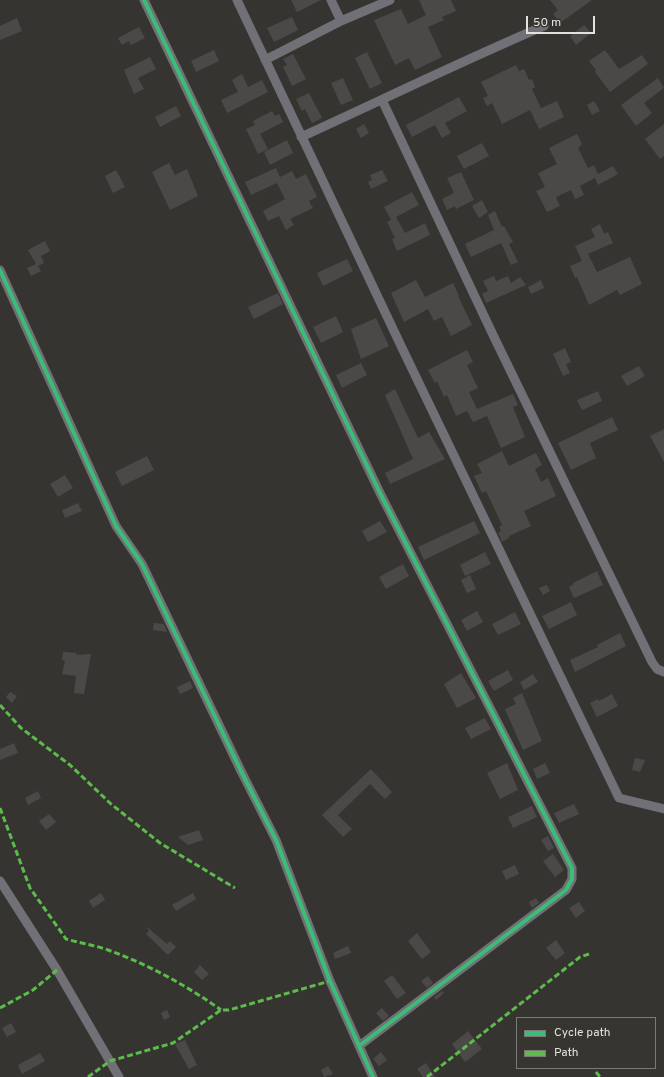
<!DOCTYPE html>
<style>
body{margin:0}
#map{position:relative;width:664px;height:1077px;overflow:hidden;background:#363431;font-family:Overpass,sans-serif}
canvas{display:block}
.legend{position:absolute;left:516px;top:1017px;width:140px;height:52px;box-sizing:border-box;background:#373530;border:1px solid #7c7a76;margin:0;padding:5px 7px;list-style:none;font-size:12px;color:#e3e1de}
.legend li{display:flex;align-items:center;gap:8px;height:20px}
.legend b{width:20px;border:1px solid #7c7a76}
.scale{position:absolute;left:526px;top:16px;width:69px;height:18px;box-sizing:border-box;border:2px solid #e3e1de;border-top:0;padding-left:5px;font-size:12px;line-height:14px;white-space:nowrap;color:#e3e1de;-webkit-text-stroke:3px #373530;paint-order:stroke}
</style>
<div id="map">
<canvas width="664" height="1077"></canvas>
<ul class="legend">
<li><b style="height:5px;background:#3abd76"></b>Cycle path</li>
<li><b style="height:5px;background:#5cbc4b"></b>Path</li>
</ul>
<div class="scale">50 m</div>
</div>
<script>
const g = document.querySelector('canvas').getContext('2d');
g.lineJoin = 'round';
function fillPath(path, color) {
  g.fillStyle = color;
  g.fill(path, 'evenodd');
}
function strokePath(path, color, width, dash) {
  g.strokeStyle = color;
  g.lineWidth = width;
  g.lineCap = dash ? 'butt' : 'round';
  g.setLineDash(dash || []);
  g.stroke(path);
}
const building = new Path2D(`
 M291 0H321L297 12Z
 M419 0H451L456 11 442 17 444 20 428 27 442 57 415 70 409 58 395 65 374 20 401 9 408 24 426 15Z
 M550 0H592L560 23 553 14 558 10Z
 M292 17 298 30 274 42 267 28Z
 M17 18 22 31 0 40V26Z
 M584 25 591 33 576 45 570 36Z
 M139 27 145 38 131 45 129 41 122 45 118 38Z
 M214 50 219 61 196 72 191 61Z
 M605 50 619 69 642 55 648 64 610 92 595 72 596 70 589 61Z
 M367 52 382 83 370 89 355 58Z
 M293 54 306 79 292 86 283 67 287 65 283 59Z
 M150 57 156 69 138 78 144 89 134 94 124 70Z
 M516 65 519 71 524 69 529 80 532 79 535 87 532 89 541 108 557 101 564 117 539 129 530 110 502 124 492 103 487 106 483 98 488 96 481 82Z
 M242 74 248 87 262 80 268 92 227 113 221 100 238 92 232 80Z
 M343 78 353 100 341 105 331 83Z
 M658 78 664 88 644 103 652 113 636 126 621 105Z
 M309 93 322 118 312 123 305 109 302 111 296 99Z
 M459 97 467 111 445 123 451 133 442 138 435 125 412 137 406 125Z
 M594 101 600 111 592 115 587 105Z
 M176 106 181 116 160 127 155 117Z
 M272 111 275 116 279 114 283 122 260 134 268 149 258 154 246 129 255 125 253 121Z
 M364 124 369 133 361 138 356 129Z
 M664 124V156L660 159 645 139Z
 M577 134 582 144 578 148 588 168 594 165 598 174 613 166 618 174 598 185 595 178 580 186 584 195 575 199 571 190 556 197 560 206 547 212 536 191 545 187 538 173 557 164 549 148Z
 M287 140 293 153 270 165 264 152Z
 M482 143 489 156 464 169 457 156Z
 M169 163 175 175 187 169 198 196 170 210 152 172Z
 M276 168 280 177 292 171 296 179 306 174 317 197 309 201 313 208 290 219 294 225 286 230 279 216 268 221 263 211 285 199 277 183 251 195 245 182Z
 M116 170 125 187 113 193 105 176Z
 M382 170 388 181 371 189 368 182 372 180 370 175Z
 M461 172 474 200 456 209 455 206 447 210 442 199 454 193 447 178Z
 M412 192 419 205 396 217 405 233 425 223 430 235 397 251 392 239 395 238 387 222 391 220 384 207Z
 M482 200 488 212 479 218 472 206Z
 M495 211 502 227 504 226 513 242 509 244 518 262 511 265 501 243 471 257 465 244 494 230 488 215Z
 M600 224 604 234 608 232 613 243 588 254 597 272 630 257 642 284 620 295 617 290 589 305 577 277 575 278 570 266 582 261 575 246 595 237 591 229Z
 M45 241 50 251 41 256 44 263 38 266 41 271 31 276 27 268 36 264 28 250Z
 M347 259 353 271 323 286 317 273Z
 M494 276 496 281 508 276 511 283 520 277 526 285 486 303 482 294 488 291 483 281Z
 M416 280 425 297 453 283 459 296H458L472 325 451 336 442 317 434 321 428 309 404 322 391 293Z
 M541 280 544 288 531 294 528 287Z
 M278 293 283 304 254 319 248 307Z
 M336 316 343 332 321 343 313 327Z
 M376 318 389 346 361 359 351 329Z
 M565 348 571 362 566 364 570 373 563 376 553 354Z
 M467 350 473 362 467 365 478 388 469 392 477 409 513 394 518 405 513 407 525 437 501 448 487 416 473 422 467 411 456 416 447 395 444 397 437 381 435 383 428 370Z
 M361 363 367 375 342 388 336 375Z
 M639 366 645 376 627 386 621 376Z
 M395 389 418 438 429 432 445 459 390 484 385 473 413 459 385 395Z
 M598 391 602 401 582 410 577 400Z
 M612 417 618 430 590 443 596 458 571 470 558 443Z
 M664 429V462L650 436Z
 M502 451 509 466 536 453 542 465 535 469 541 482 548 478 556 496 524 511 531 526 509 536V538L502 542 498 533 501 531 499 527 502 525 486 491 482 493 474 476 482 473 477 464Z
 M147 456 154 470 122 486 115 472Z
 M65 475 73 488 58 497 50 484Z
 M78 503 82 511 65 518 62 510Z
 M380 521 387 532 368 542 362 531Z
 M474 521 480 533 424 560 418 547Z
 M485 552 491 564 465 576 460 565Z
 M403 564 409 576 386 589 379 577Z
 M597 571 603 585 574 598 569 587 574 584 573 583Z
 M470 575 476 589 467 593 461 580Z
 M547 585 550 591 543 595 539 588Z
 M571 602 577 615 549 629 542 616Z
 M477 611 483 622 467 631 461 620Z
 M515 612 521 624 498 635 492 624Z
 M154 623 164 624 167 632 153 630Z
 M620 633 626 646 575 672 570 660 598 647 597 645Z
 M63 652 77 653 76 655 91 654 84 694 74 693 76 676 62 674 65 661 62 660Z
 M508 670 513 680 494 691 488 681Z
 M461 673 476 698 457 708 444 684Z
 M533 674 538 682 524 690 520 682Z
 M190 681 193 688 180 694 177 687Z
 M10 692 17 696 12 703 6 697Z
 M522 693 542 741 523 750 505 709 516 704 513 698Z
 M612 694 618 706 597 717 590 703 598 699 599 701Z
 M485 718 491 729 471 739 465 728Z
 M14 743 18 753 0 760V749Z
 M635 758 645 760 640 772 632 770Z
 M507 763 518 790 500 799 487 773Z
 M545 763 550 773 537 779 533 769Z
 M371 769 392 792 385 799 370 784 338 815 352 829 343 837 322 815Z
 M38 791 41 798 28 805 25 798Z
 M574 804 579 814 559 823 554 813Z
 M532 806 537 817 513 828 508 817Z
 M49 814 56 822 46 830 39 821Z
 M199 830 203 840 188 845 178 837Z
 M548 836 554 848 548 851 541 840Z
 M553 854 564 870 555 877 543 861Z
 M515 865 519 874 506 880 502 871Z
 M101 893 105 900 93 908 89 901Z
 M193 893 196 899 176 911 172 905Z
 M536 898 539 903 532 908 529 902Z
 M579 902 585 911 576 918 569 908Z
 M147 927 167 944 170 941 176 947 168 955 146 934 149 931Z
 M417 933 431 952 422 959 408 941Z
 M556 940 565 953 556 960 546 948Z
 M348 946 351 953 335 959 333 953Z
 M200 965 209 974 202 980 194 972Z
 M392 975 406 993 397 999 384 981Z
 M428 976 433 983 427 988 421 981Z
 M442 991 444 993 436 1000 434 997Z
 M382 1008 389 1016 383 1021 376 1013Z
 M167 1010 170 1017 164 1020 161 1013Z
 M11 1023 16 1032 7 1037 2 1028Z
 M468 1031 482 1049 465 1062 452 1044Z
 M185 1040 197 1065 189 1069 175 1044Z
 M381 1052 387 1060 379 1066 373 1059Z
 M40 1053 45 1061 22 1074 18 1065Z
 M426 1063 435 1077H423L417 1069Z
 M328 1066 333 1074 324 1077 321 1070Z`);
const minor = new Path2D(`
 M144 0 381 495 572 868V879L566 890 359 1046
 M237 0 403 350 619 798 664 809
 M331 0 341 21
 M265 60 341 21 390 0
 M382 100 494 337 652 662 657 669 664 672
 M301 137C382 100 462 61 544 26
 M0 270 116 526 142 564 241 771 276 840 330 981 373 1077
 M0 881 57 970 119 1077`);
const quiet = new Path2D(`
 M0 705 21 728 70 765 111 804 160 843 235 888
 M0 808 30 888 66 939C80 943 94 945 108 950 147 964 186 985 221 1010
 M0 1008 33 990 57 970
 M596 1072 600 1077
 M88 1077 110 1061 173 1043 221 1010H229L330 981
 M427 1077 580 957 589 954`);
const cycleway = new Path2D(`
 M144 0 381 495 572 868V879L566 890 359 1046
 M0 270 116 526 142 564 241 771 276 840 330 981 373 1077`);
fillPath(building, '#4b4948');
strokePath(minor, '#727077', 9);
strokePath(quiet, '#5cbc4b', 3, [6, 3]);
strokePath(cycleway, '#3abd76', 4);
</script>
